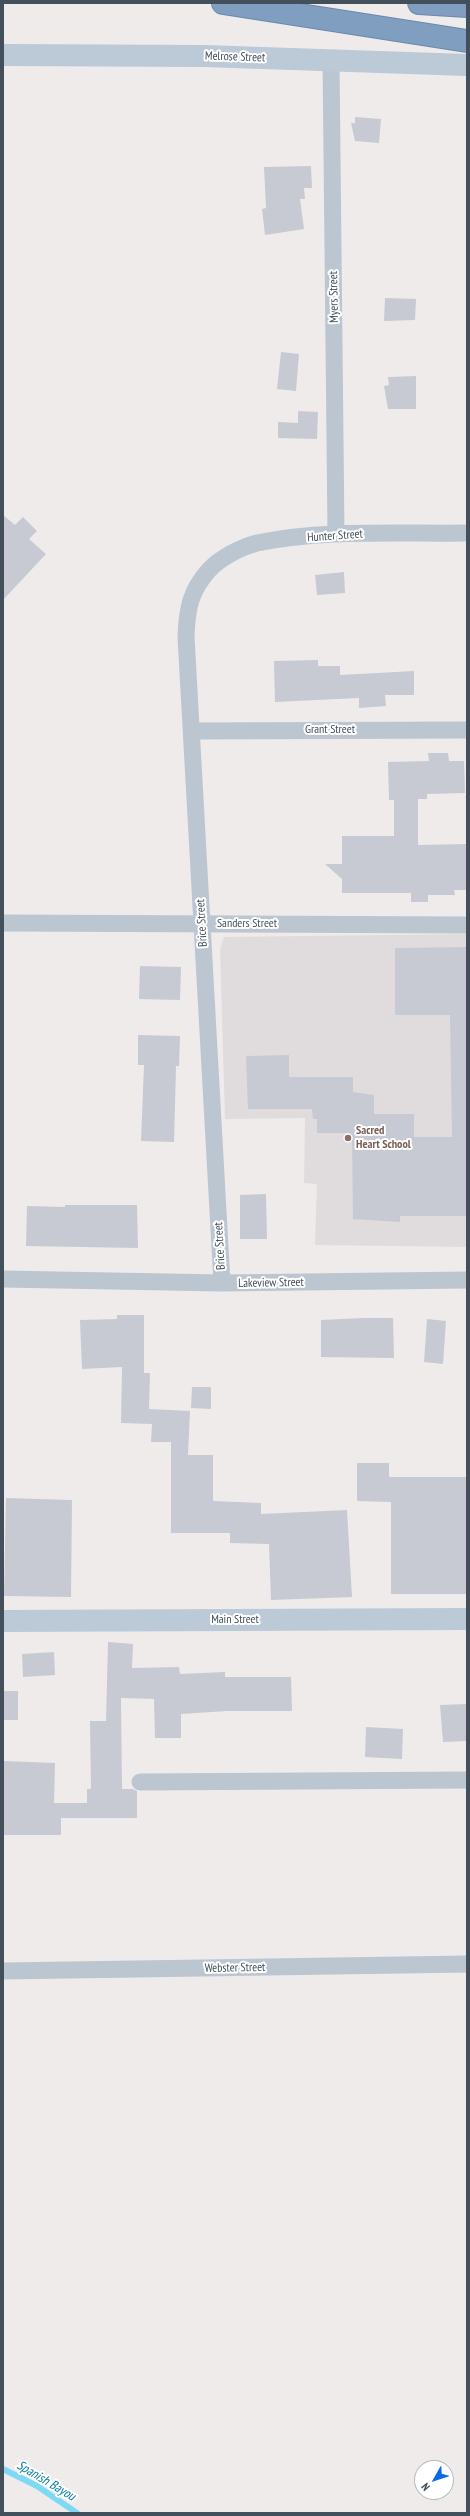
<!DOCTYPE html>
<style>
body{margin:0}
#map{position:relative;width:470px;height:2516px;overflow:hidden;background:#efebeb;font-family:"PT Sans Narrow",sans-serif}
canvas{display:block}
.frame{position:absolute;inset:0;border:4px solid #434f5b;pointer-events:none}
.north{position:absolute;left:414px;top:2460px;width:40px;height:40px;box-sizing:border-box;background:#fff;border:1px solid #b4b9bd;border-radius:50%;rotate:231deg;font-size:11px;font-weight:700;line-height:16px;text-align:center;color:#434f5b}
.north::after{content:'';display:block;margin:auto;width:14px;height:18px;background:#0a6aea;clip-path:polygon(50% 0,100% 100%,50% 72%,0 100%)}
</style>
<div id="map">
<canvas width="470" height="2516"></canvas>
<div class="frame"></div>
<div class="north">N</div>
</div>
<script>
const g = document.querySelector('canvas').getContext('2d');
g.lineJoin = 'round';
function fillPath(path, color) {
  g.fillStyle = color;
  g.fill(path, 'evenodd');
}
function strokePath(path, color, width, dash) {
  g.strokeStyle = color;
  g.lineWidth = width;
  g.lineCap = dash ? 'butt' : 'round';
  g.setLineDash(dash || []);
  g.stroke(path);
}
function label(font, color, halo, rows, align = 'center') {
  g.font = font + ' "PT Sans Narrow",sans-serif';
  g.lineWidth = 4;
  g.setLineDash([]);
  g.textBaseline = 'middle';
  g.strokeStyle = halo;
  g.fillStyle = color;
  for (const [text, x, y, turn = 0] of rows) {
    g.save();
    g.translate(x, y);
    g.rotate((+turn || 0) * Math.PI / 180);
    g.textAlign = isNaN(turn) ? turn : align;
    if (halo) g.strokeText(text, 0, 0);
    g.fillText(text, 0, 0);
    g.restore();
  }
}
const education = new Path2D(`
 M467 934V1247L315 1245 317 1184 304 1183 305 1118 225 1119 220 949 224 937Z`);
const stream = new Path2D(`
 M3 2469 37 2486 77 2513`);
const building = new Path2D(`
 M355 117 381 119 379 143 355 141 351 123H355Z
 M311 166 312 188H304L305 199H300L304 229 265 235 262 209 266 208 264 167Z
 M385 298 416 299 415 320 384 321Z
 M281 352 299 354 296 391 277 389Z
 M416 376V409H388L384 386 389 385 388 377Z
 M298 411 318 412 317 439 278 438V422L298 423Z
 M3 515 15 525 23 517 37 531 29 539 46 554 3 600Z
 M344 572 345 593 317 595 315 575Z
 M318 660V666H340V675L414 671V695H385L386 706 359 708V698L275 702 274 661Z
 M428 753H448L449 761H464L465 793 427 794V799H418V845L467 844V890H454L455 895H428V902H411V893H342V879L325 864H342V836H394V800H389L388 762 429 761Z
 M467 947V1216H400V1222L353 1219 352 1138H348V1133H317V1119H313L312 1109H248L246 1056 289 1055V1077H353V1092L374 1095V1114H414V1137H452L450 1015H395V948Z
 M140 966 181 967 180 1000 139 999Z
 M138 1035 180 1036 179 1066H176L174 1142 141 1141 144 1065H138Z
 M266 1194 267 1239H240V1195Z
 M65 1205H137L138 1248 26 1246 27 1206 65 1207Z
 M117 1315H144V1373H150L149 1409 190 1411 188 1455H213V1501L261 1503V1514L347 1510 352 1597 271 1600 269 1544 230 1543V1533H171V1442H151L152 1424 121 1423 122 1367 82 1369 80 1320 117 1319Z
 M364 1318H393L394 1358 321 1357V1320Z
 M427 1319 446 1321 443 1364 424 1362Z
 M192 1387H211V1409L191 1408Z
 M357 1463H389V1477H467V1594H391V1502L357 1501Z
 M6 1498 72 1500 71 1597 4 1596Z
 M108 1642 133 1644 132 1668 179 1667 180 1674 225 1672V1677H291L292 1711H227L181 1714V1738H155L154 1699 121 1698 122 1789H133L137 1791V1818H61V1835H3V1761L55 1763 54 1803H87V1789H91L90 1721H106Z
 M54 1652 55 1675 23 1677 22 1654Z
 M3 1691H18V1720H3Z
 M467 1704V1741L443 1742 440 1705Z
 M366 1727 403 1729 402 1759 365 1757Z`);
const minor = new Path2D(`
 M331 60 336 534
 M192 731 467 730
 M3 923 467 925
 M3 1279 222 1283 467 1280
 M222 1283 186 637C187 609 190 591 209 570 220 558 241 547 257 543 322 529 400 534 467 533
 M140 1782 467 1780
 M3 1971 467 1964`);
const secondary = new Path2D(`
 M3 55 204 56 467 65
 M3 1621 467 1619`);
const motorway = new Path2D(`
 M223 3 467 41
 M419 3 467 6`);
const markers = [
 [348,1138,4,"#8d6e63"]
];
const streetNames = [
 ["Melrose Street",235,57,2],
 ["Myers Street",334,297,-91],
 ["Hunter Street",335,536,-4],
 ["Grant Street",330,730],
 ["Brice Street",202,923,-93],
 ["Sanders Street",247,924],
 ["Brice Street",220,1246,-93],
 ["Lakeview Street",271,1283,-1],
 ["Main Street",235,1620],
 ["Webster Street",235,1968,-1]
];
const educationNames = [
 ["Sacred",356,1131],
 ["Heart School",356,1145]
];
const waterNames = [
 ["Spanish Bayou",46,2481,31]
];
fillPath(education, '#e0dcdd');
strokePath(stream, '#7ed9f3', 6);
fillPath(building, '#c7cad2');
strokePath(motorway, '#6a89ab', 24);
strokePath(minor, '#bbc6d0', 17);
strokePath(secondary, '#bcc9d7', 22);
strokePath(motorway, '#7f9ec0', 22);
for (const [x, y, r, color] of markers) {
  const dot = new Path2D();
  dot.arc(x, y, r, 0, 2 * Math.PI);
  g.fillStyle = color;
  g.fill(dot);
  strokePath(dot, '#fff', 1.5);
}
label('12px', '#434f5b', '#fff', streetNames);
label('bold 12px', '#785e54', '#fff', educationNames, 'left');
label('italic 13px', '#037da0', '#fff', waterNames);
</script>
